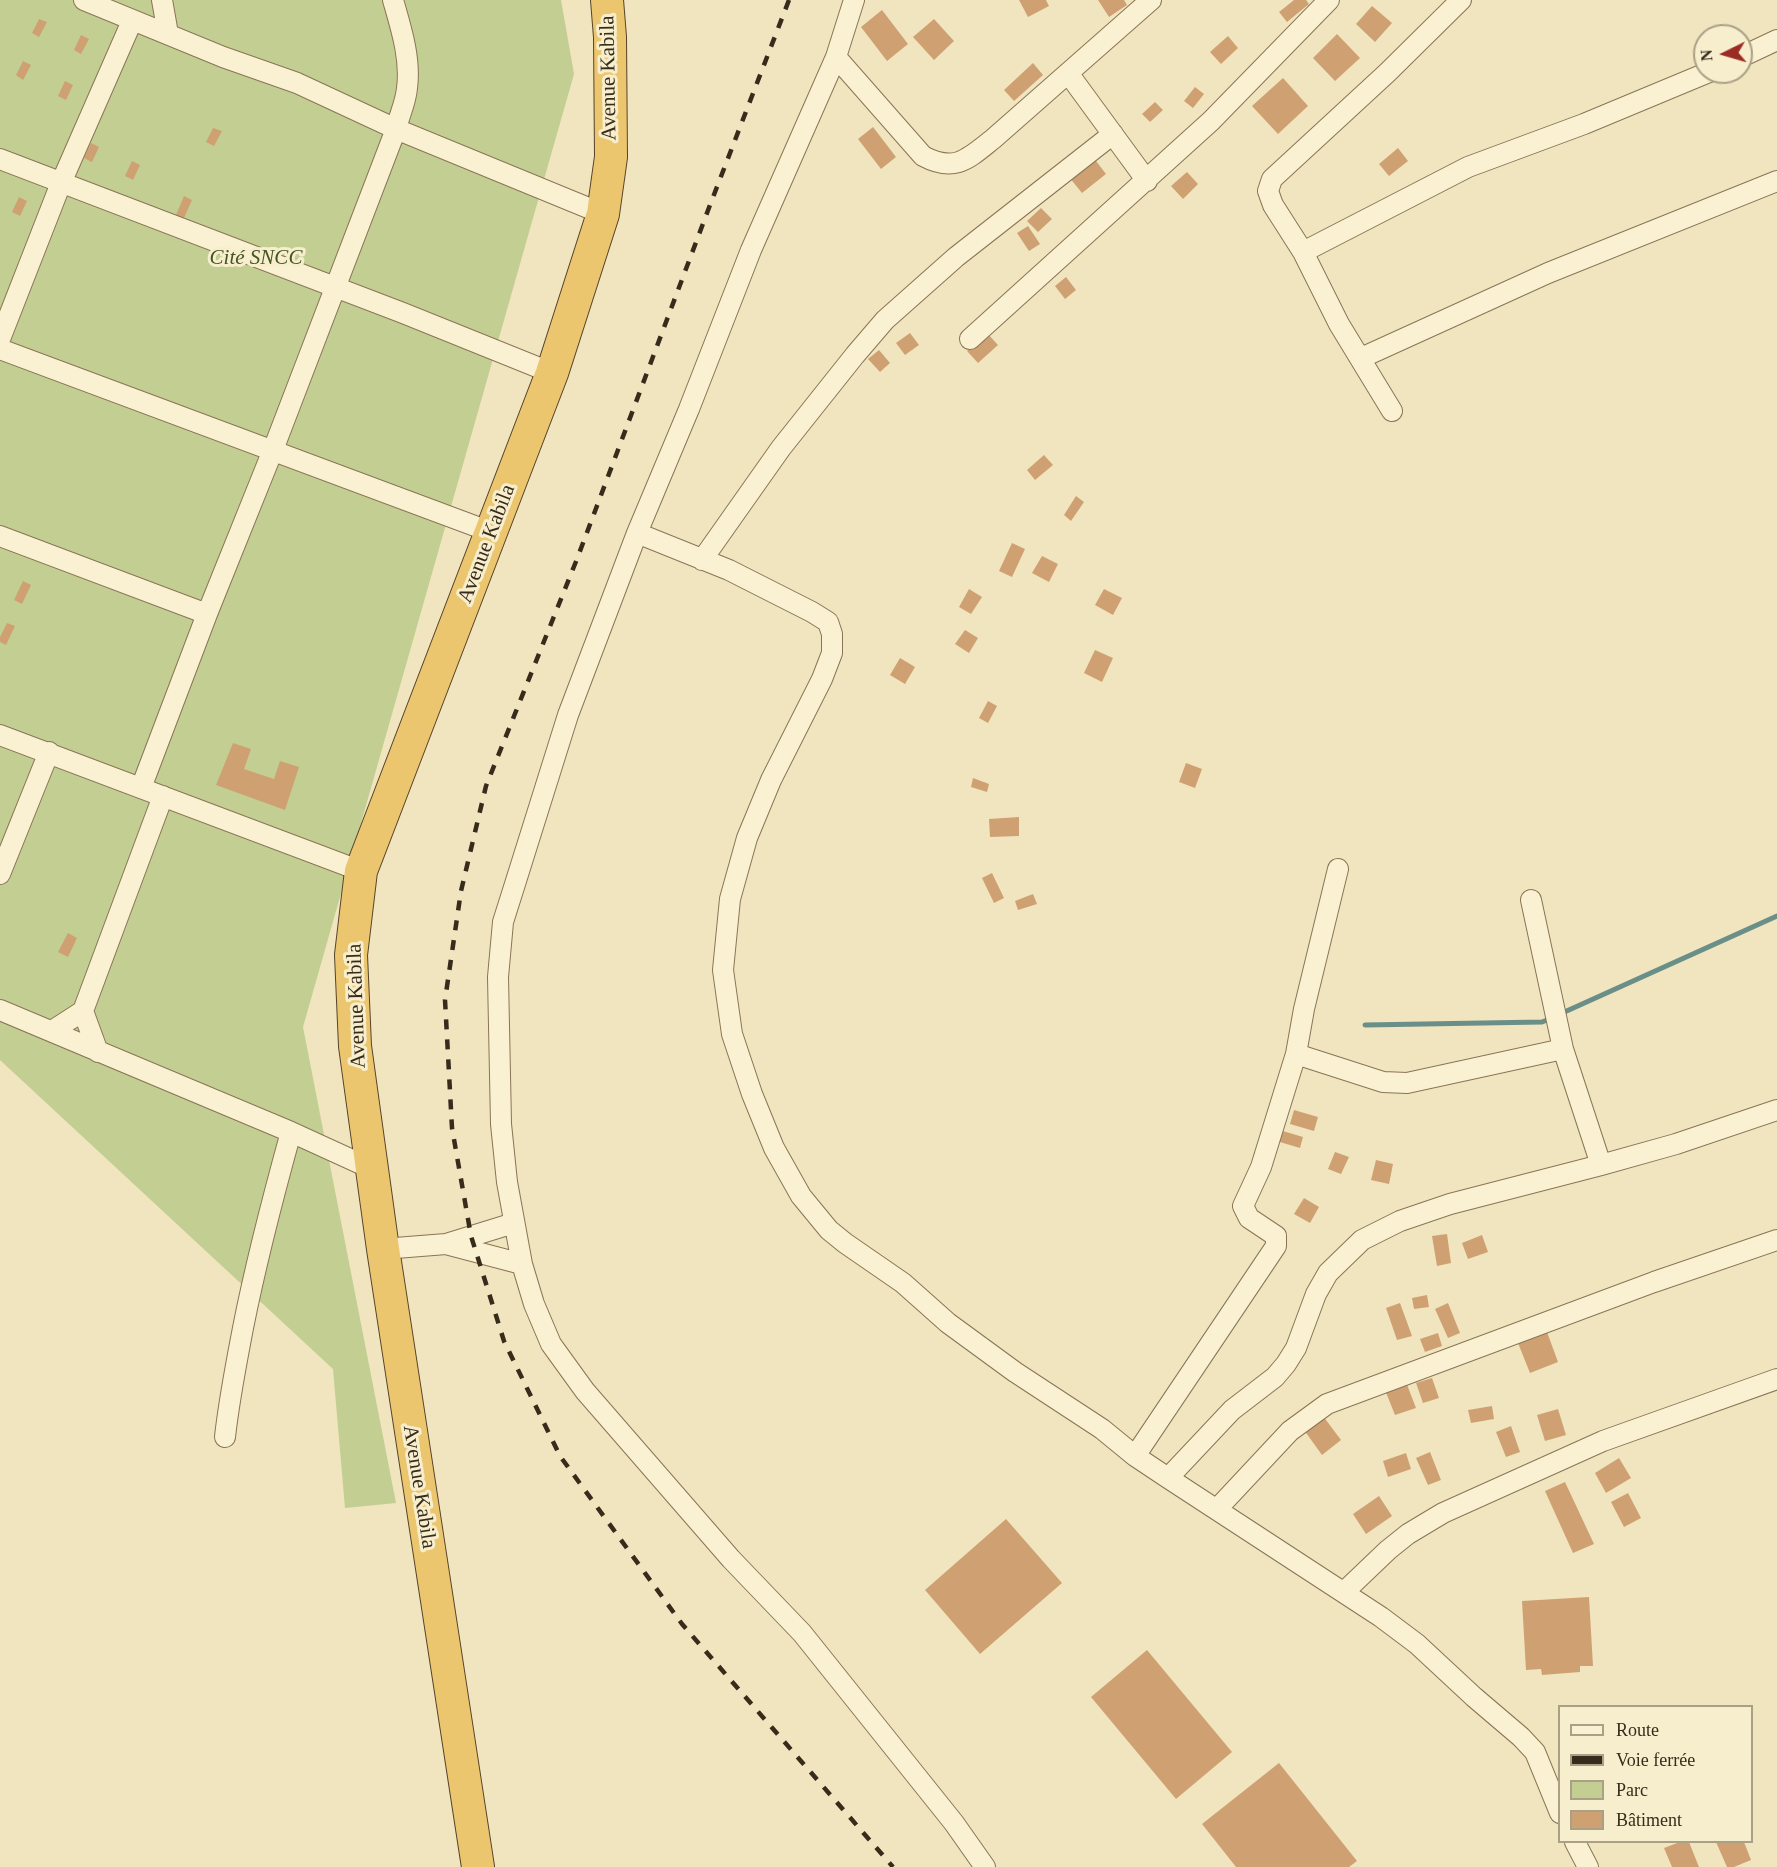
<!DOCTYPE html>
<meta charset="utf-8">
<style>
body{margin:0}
#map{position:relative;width:1777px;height:1867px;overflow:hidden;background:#f0e5be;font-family:"Times New Roman",serif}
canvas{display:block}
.legend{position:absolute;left:1558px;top:1705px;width:195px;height:138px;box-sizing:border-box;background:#f7eece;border:2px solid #aaa086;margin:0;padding:8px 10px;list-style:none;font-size:18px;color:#372b1b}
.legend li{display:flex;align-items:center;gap:12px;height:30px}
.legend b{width:30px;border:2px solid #aaa086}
.north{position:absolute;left:1693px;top:24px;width:60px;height:60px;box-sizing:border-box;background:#f7eece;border:2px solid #aaa086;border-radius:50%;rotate:265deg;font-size:16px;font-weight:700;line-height:24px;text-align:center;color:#372b1b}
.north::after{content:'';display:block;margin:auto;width:21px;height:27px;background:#9a2c24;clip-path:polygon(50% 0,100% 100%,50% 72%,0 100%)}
</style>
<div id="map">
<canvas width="1777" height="1867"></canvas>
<ul class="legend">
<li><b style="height:8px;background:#faf1d2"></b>Route</li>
<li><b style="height:8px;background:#372b1b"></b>Voie ferrée</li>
<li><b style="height:16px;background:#c2ce92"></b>Parc</li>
<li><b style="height:16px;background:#cfa172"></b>Bâtiment</li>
</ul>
<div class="north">N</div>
</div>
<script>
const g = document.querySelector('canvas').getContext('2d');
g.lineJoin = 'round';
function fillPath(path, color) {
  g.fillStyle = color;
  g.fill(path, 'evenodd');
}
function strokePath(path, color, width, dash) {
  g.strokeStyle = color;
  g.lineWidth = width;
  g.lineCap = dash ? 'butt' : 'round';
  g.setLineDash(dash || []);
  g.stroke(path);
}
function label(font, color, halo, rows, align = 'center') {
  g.font = font + ' "Times New Roman",serif';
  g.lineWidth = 6;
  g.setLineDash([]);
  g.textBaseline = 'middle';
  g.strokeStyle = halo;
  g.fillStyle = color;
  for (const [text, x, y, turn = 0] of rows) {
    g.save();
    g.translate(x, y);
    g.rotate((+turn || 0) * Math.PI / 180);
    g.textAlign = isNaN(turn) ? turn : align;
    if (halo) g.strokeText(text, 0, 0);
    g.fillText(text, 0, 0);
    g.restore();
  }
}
const green = new Path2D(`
 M0 0H561L574 74 303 1027 396 1503 345 1508 333 1369 0 1060Z`);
const stream = new Path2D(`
 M1560 1014 1777 916
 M1365 1025 1542 1022 1552 1018`);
const building = new Path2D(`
 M1019 0H1046L1049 6 1028 17Z
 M1098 0H1124L1127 5 1109 17Z
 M1294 0H1306L1309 4 1287 22 1279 12Z
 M1372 6 1392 23 1375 42 1356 24Z
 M882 10 908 44 887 61 861 27Z
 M39 19 47 22 39 37 32 33Z
 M934 19 954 41 934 60 913 37Z
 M1337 34 1360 58 1335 81 1313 58Z
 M81 35 89 39 81 54 74 50Z
 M1228 36 1238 48 1221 64 1210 52Z
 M23 61 31 65 23 80 16 75Z
 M1033 63 1043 75 1014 101 1004 90Z
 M1283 78 1308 106 1278 134 1252 106Z
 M65 81 73 85 66 100 58 96Z
 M1195 87 1204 94 1193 108 1184 101Z
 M1155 102 1163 110 1150 122 1142 114Z
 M873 127 896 157 881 169 858 139Z
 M213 128 222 131 214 146 206 142Z
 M91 143 99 147 92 162 84 158Z
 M1398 148 1408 161 1389 176 1379 164Z
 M1093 157 1106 174 1082 193 1069 177Z
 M132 161 140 165 133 180 125 176Z
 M1187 172 1198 184 1183 199 1171 186Z
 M184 196 192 200 184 218 176 215Z
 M19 197 27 201 20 216 12 212Z
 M1041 208 1052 219 1038 232 1027 221Z
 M1028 226 1040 244 1029 251 1017 233Z
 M1066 277 1076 290 1065 299 1055 286Z
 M910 333 919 345 905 355 896 343Z
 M987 333 998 345 978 363 967 351Z
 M879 350 890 363 880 372 868 359Z
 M1044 455 1053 465 1035 480 1027 470Z
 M1076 496 1084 502 1071 521 1064 515Z
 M1012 543 1025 549 1012 577 999 571Z
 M1042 556 1058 564 1049 582 1032 573Z
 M23 581 31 585 22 604 14 600Z
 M969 589 982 597 971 614 959 607Z
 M1104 589 1122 598 1113 615 1095 605Z
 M7 623 15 626 6 645 0 642V637Z
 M965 630 978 638 969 653 955 644Z
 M1095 650 1113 658 1102 682 1084 673Z
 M900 658 915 667 905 684 890 675Z
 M988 701 997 706 988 723 979 718Z
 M233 743 251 749 244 769 274 779 280 761 299 767 285 810 216 785Z
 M1186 763 1202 769 1195 788 1179 782Z
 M973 778 989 784 987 792 971 787Z
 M1019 817V836L990 837 989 819Z
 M992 873 1004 898 994 903 982 878Z
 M1033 894 1037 904 1018 910 1015 901Z
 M68 933 77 938 68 957 58 952Z
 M1294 1110 1318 1117 1314 1131 1290 1124Z
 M1276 1129 1303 1137 1300 1148 1273 1140Z
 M1335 1152 1349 1157 1341 1174 1328 1169Z
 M1376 1160 1393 1164 1389 1184 1371 1180Z
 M1304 1198 1319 1207 1310 1223 1294 1214Z
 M1447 1234 1451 1263 1437 1266 1432 1236Z
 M1482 1235 1488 1252 1468 1259 1462 1243Z
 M1427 1295 1429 1307 1414 1309 1412 1298Z
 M1400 1303 1412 1336 1397 1340 1386 1308Z
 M1448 1303 1460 1333 1448 1338 1435 1309Z
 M1547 1332 1558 1362 1530 1373 1518 1343Z
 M1438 1333 1442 1346 1425 1352 1420 1339Z
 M1432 1378 1439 1398 1423 1403 1416 1383Z
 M1406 1382 1416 1408 1395 1415 1385 1390Z
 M1492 1406 1494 1419 1471 1423 1468 1410Z
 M1558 1409 1566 1435 1545 1441 1537 1415Z
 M1323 1416 1341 1440 1322 1455 1304 1430Z
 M1511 1426 1520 1452 1506 1457 1496 1432Z
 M1430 1452 1441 1480 1428 1485 1416 1458Z
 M1406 1453 1411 1469 1388 1477 1383 1461Z
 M1619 1458 1631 1478 1606 1493 1595 1473Z
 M1565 1482 1594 1544 1573 1553 1545 1491Z
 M1628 1493 1641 1518 1624 1527 1611 1502Z
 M1379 1496 1392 1516 1366 1534 1353 1514Z
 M1006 1519 1062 1583 980 1654 925 1590Z
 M1589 1597 1593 1666H1580V1672L1542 1675 1541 1669 1526 1670 1522 1601Z
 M1147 1650 1232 1752 1176 1799 1091 1697Z
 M1279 1763 1357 1861 1349 1867H1236L1202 1824Z
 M1680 1842H1689L1699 1867H1672L1664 1848Z
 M1716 1842H1744L1751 1860 1734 1867H1727Z`);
const minor = new Path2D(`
 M84 0 223 57 297 83 396 129 603 214
 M162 0 168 34
 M854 0 836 57 751 250 689 409 637 533 568 715 515 884 503 922 498 977 501 1124 507 1182 522 1264 534 1304 551 1344 585 1391 731 1559 802 1633 954 1823 985 1867
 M836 57 923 156C955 173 968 159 993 139L1151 0
 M1741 57 1777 40
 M1068 73 1147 181
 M0 159 403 313 552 373
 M1303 252 1468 167 1584 124 1709 72
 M0 339 61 183 132 21
 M970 339 1211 121 1329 0
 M0 349 491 532
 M1361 358 1548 273 1777 181
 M1392 411 1339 324 1303 252 1273 205 1268 191 1272 179 1387 73 1461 0
 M637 533 729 570 812 612 828 622 832 634V653L822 679 771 780 747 838 730 899 723 970 732 1034 752 1094 774 1148 801 1196 829 1230 845 1243 903 1283 948 1323 1015 1372 1102 1429 1135 1456 1168 1478 1381 1617 1417 1644 1474 1697 1521 1737 1535 1752 1560 1813
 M0 536 207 614
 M702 560 781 448 855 355 885 320 956 257 1113 134
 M0 735 361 871
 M141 788 207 614 273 450 396 129C399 116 406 102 407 88 411 59 401 28 393 0
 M0 874 49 752
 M1531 900 1563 1049 1601 1165
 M0 1010 291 1132 372 1169
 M52 1031 83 1011
 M98 1052 83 1011 163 796
 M1296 1054 1383 1082 1407 1083 1563 1049
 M446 1244 522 1264
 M383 1249 446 1244 514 1223
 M225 1437C229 1400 236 1365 243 1328 256 1262 273 1197 291 1132
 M1135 1456 1276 1246V1236L1249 1218 1243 1206 1261 1167 1296 1054 1304 1009 1338 869
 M1168 1478 1232 1410 1275 1377 1286 1364 1296 1348 1316 1294 1328 1273 1362 1240 1400 1221 1450 1204 1601 1165 1676 1144 1777 1110
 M1217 1509 1290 1431 1327 1404 1654 1282 1777 1240
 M1344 1592 1388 1550 1408 1534 1443 1513 1603 1441 1777 1379
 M1575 1842 1588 1867`);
const trunk = new Path2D(`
 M478 1867 383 1249 355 1046 351 955 361 871 552 373 603 214 611 157 610 37 607 0`);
const rail = new Path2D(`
 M789 0 710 205 577 559 486 786 461 891 445 1000 452 1128 471 1236 504 1341 560 1456 682 1624 893 1867`);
const streetNames = [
 ["Avenue Kabila",609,78,-91],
 ["Avenue Kabila",487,544,-69],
 ["Avenue Kabila",357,1006,-92],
 ["Avenue Kabila",419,1487,81]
];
const parkNames = [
 ["Cité SNCC",256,258]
];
fillPath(green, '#c2ce92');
strokePath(stream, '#698f88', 5);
fillPath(building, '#cfa172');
strokePath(minor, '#897556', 22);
strokePath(trunk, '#56422b', 34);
strokePath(minor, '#faf1d2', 20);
strokePath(trunk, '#ecc66e', 32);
strokePath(rail, '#372b1b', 4.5, [10, 10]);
label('21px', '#372b1b', '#f7eece', streetNames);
label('italic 21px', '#435521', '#f7eece', parkNames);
</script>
